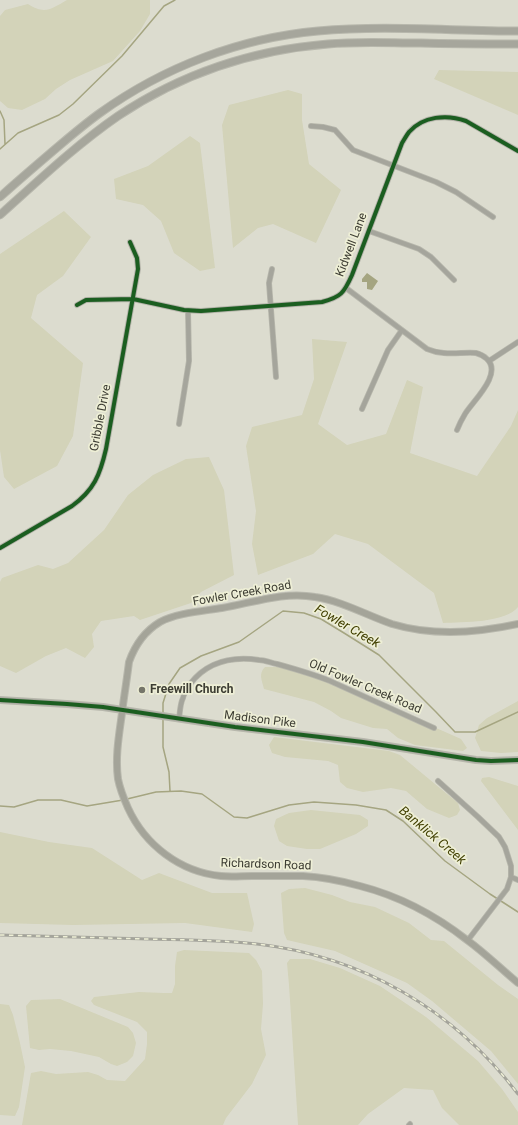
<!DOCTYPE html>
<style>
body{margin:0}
canvas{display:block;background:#dcdccf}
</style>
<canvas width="518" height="1125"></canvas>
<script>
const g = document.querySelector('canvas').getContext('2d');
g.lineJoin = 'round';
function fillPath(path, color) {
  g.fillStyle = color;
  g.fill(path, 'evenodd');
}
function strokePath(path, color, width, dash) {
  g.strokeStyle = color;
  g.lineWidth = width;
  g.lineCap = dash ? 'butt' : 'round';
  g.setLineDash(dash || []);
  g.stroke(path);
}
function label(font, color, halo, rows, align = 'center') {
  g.font = font + ' Roboto,sans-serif';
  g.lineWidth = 3.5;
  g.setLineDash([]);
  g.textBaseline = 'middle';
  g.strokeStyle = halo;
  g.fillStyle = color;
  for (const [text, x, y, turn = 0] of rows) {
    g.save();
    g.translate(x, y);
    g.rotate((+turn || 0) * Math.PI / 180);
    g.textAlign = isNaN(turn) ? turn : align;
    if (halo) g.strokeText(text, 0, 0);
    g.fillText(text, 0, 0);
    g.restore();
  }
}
const green = new Path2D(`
 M67 0H150V14L140 31 113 61 70 80 56 89 45 99 22 110 8 108 0 101V16L5 10 28 4C45 15 51 9 67 0Z
 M439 70 518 72V115L434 79Z
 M288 90 302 94V120L309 164 341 190 316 243 273 224 258 228 233 248 222 125 229 105Z
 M190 136 200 143 215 268 200 271 174 253 161 221 143 205 116 199 114 179 148 166Z
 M64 211 91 237 63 276 37 295 31 318 83 363 73 436 57 466 14 489 4 477 0 450V254Z
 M312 339 347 342 318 424 347 445 386 434 407 380 423 387 410 453 477 476 511 426 518 410V607C506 623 462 622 443 623L434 593 368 544 335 534 313 554 258 575 252 544 256 511 246 446 252 427 302 415 314 379Z
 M209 457 224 490 234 575 201 592 191 603 140 620 134 616 101 621 92 634 94 647 85 658 66 648 46 656 16 673 0 666V582L2 578 38 565 53 569 68 563 104 530 128 495 153 475 186 459Z
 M265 667H289L364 696 461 739 467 748 463 751 415 745 398 738 387 729 373 728 341 718 331 711 314 702 264 689C262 680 258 674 265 667Z
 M518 701V752L501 753 481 751 475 738 479 725 487 718Z
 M274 737 389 751 400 755 458 803 460 810 457 815 449 818 427 809 406 791 391 788 363 792 347 788 340 782 338 765 328 761 285 757 272 753 269 745Z
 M489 777 518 786V830L481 781 482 778Z
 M311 810 360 815 368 820V826L356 834 320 849H307L287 846 279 841 274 826 276 819 289 813Z
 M0 832 49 842 92 848 142 880 159 873 212 893H247L254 924 252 932 185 923 73 925 0 923Z
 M305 888 332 895 350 902 375 907 409 923 431 940 444 941 498 985 518 999V1084L491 1051 432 1001 407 983 335 951 287 940 284 933 281 893 289 889Z
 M184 950 249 953 256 960 262 971 263 1004 261 1029 266 1055 252 1084 226 1118 223 1125H22L31 1073 41 1071 56 1074 88 1072 98 1075 107 1080 125 1081 145 1059 147 1044V1032L137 1022 94 1005 91 1001 94 997 139 992 164 993H172L175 984V966L177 952Z
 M290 959H310L340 968 380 986 426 1017 478 1061 502 1089 518 1112V1125H459L442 1108 433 1090 404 1088 368 1114 358 1125H298L289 985 287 963Z
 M60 999 128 1027 133 1033 136 1043 133 1056 127 1062 117 1066 111 1064 99 1057 71 1051 50 1049 39 1050 30 1048 26 1006 31 1000Z
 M0 1004 9 1005 13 1015 20 1043 25 1067 19 1107 15 1116 0 1115Z`);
const water = new Path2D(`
 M367 273 378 281 372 290 367 289V282H362V279Z`);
const stream = new Path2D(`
 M0 111 4 120 5 144
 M0 149 18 133 59 115 73 104 122 56 164 6 175 0
 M163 714V703L169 684 180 668 201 656 239 642 283 611 304 613 321 619 344 633 379 655 436 712 455 732H475L518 712
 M163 718V747L169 772 170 791
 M127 799 156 792 181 791 202 794 234 817 247 818 289 805 314 802 356 805 386 810 403 821 445 861 490 894 518 912
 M0 806 14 807 38 800H61L87 806 123 800`);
const minor = new Path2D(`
 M311 126 323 127 335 130 353 150 436 182 456 192 493 217
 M369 231 419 249 431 257 454 280
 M272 269 269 283 276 377
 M346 288 427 349C443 356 460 352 476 353 480 354 484 356 487 359 503 374 473 401 465 414 462 419 459 425 457 430
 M77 305 86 300 133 299 184 310 201 311 322 302C341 297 344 293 352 275L402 143C404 140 406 136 409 132 423 116 447 114 466 121L518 151
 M489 361 518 342
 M362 409 388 350 402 330
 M179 424 189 361 188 311
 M0 548 72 506C94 490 100 475 106 449L138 269 137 258 130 242
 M179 719C180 712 180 704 183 698 184 693 187 689 190 684 207 662 232 656 259 660 265 660 271 663 277 664 295 669 313 674 330 681L434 728
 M438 781 478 817 499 837 505 847 511 866V877L507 889 468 940
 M511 877 518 880
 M409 1125 410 1124`);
const tertiary = new Path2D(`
 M0 700 67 704 103 707 235 727 363 742 476 760 491 761 518 760`);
const secondary = new Path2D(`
 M518 624C477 633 432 636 392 624 366 615 342 601 315 597 284 591 252 603 222 608 204 611 176 613 160 622 145 631 135 645 129 662 127 679 124 696 122 713 119 735 115 757 118 779 120 789 124 799 128 808 145 845 180 872 221 876 231 877 242 876 252 876 269 876 286 876 303 876 322 877 342 881 360 886 399 896 435 915 467 940 485 953 501 969 518 983`);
const primary = new Path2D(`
 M0 197C20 179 40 162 60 145 73 134 86 123 100 113 164 67 240 38 318 31 385 25 452 31 518 31
 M0 215C38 181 76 145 118 116 181 74 253 50 328 44 359 41 390 43 421 43 453 44 486 44 518 44`);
const rail = new Path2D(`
 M0 935C49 936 99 938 148 939 185 940 221 940 257 944 362 956 454 1010 518 1094`);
const cycleway = new Path2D(`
 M77 305 86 300 133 299 184 310 201 311 322 302C341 297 344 293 352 275L402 143C404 140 406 136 409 132 423 116 447 114 466 121L518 151
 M0 548 72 506C94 490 100 475 106 449L138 269 137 258 130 242
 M0 700 67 704 103 707 235 727 363 742 476 760 491 761 518 760`);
const markers = [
 [142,690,4,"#75756a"]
];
const streetNames = [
 ["Kidwell Lane",352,245,-69],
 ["Gribble Drive",101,418,-79],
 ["Fowler Creek Road",242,594,-10],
 ["Old Fowler Creek Road",365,687,23],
 ["Madison Pike",260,720,7],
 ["Richardson Road",266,865,2]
];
const poiNames = [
 ["Freewill Church",150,690]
];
const waterNames = [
 ["Fowler Creek",347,627,30],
 ["Banklick Creek",432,836,40]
];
fillPath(green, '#d3d3b9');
fillPath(water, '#a5a581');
strokePath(stream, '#a5a581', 1.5);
strokePath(minor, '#b8b8ad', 6);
strokePath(tertiary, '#b8b8ad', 8);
strokePath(secondary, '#b8b8ad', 8);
strokePath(primary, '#b8b8ad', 9);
strokePath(minor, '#a5a59c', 4.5);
strokePath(tertiary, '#a5a59c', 5.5);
strokePath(secondary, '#a4a499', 6);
strokePath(primary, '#a6a69c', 7);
strokePath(rail, '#a4a49b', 3);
strokePath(rail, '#eeefd6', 1.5, [4.5]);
strokePath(cycleway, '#1b5e20', 4);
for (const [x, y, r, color] of markers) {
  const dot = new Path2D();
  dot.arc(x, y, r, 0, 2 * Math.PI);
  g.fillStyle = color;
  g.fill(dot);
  strokePath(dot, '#eeefd6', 1.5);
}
label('12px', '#3d3d33', '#eeefd6', streetNames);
label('bold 12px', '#3d3d33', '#eeefd6', poiNames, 'left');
label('italic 13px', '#403f01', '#eeefd6', waterNames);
</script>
